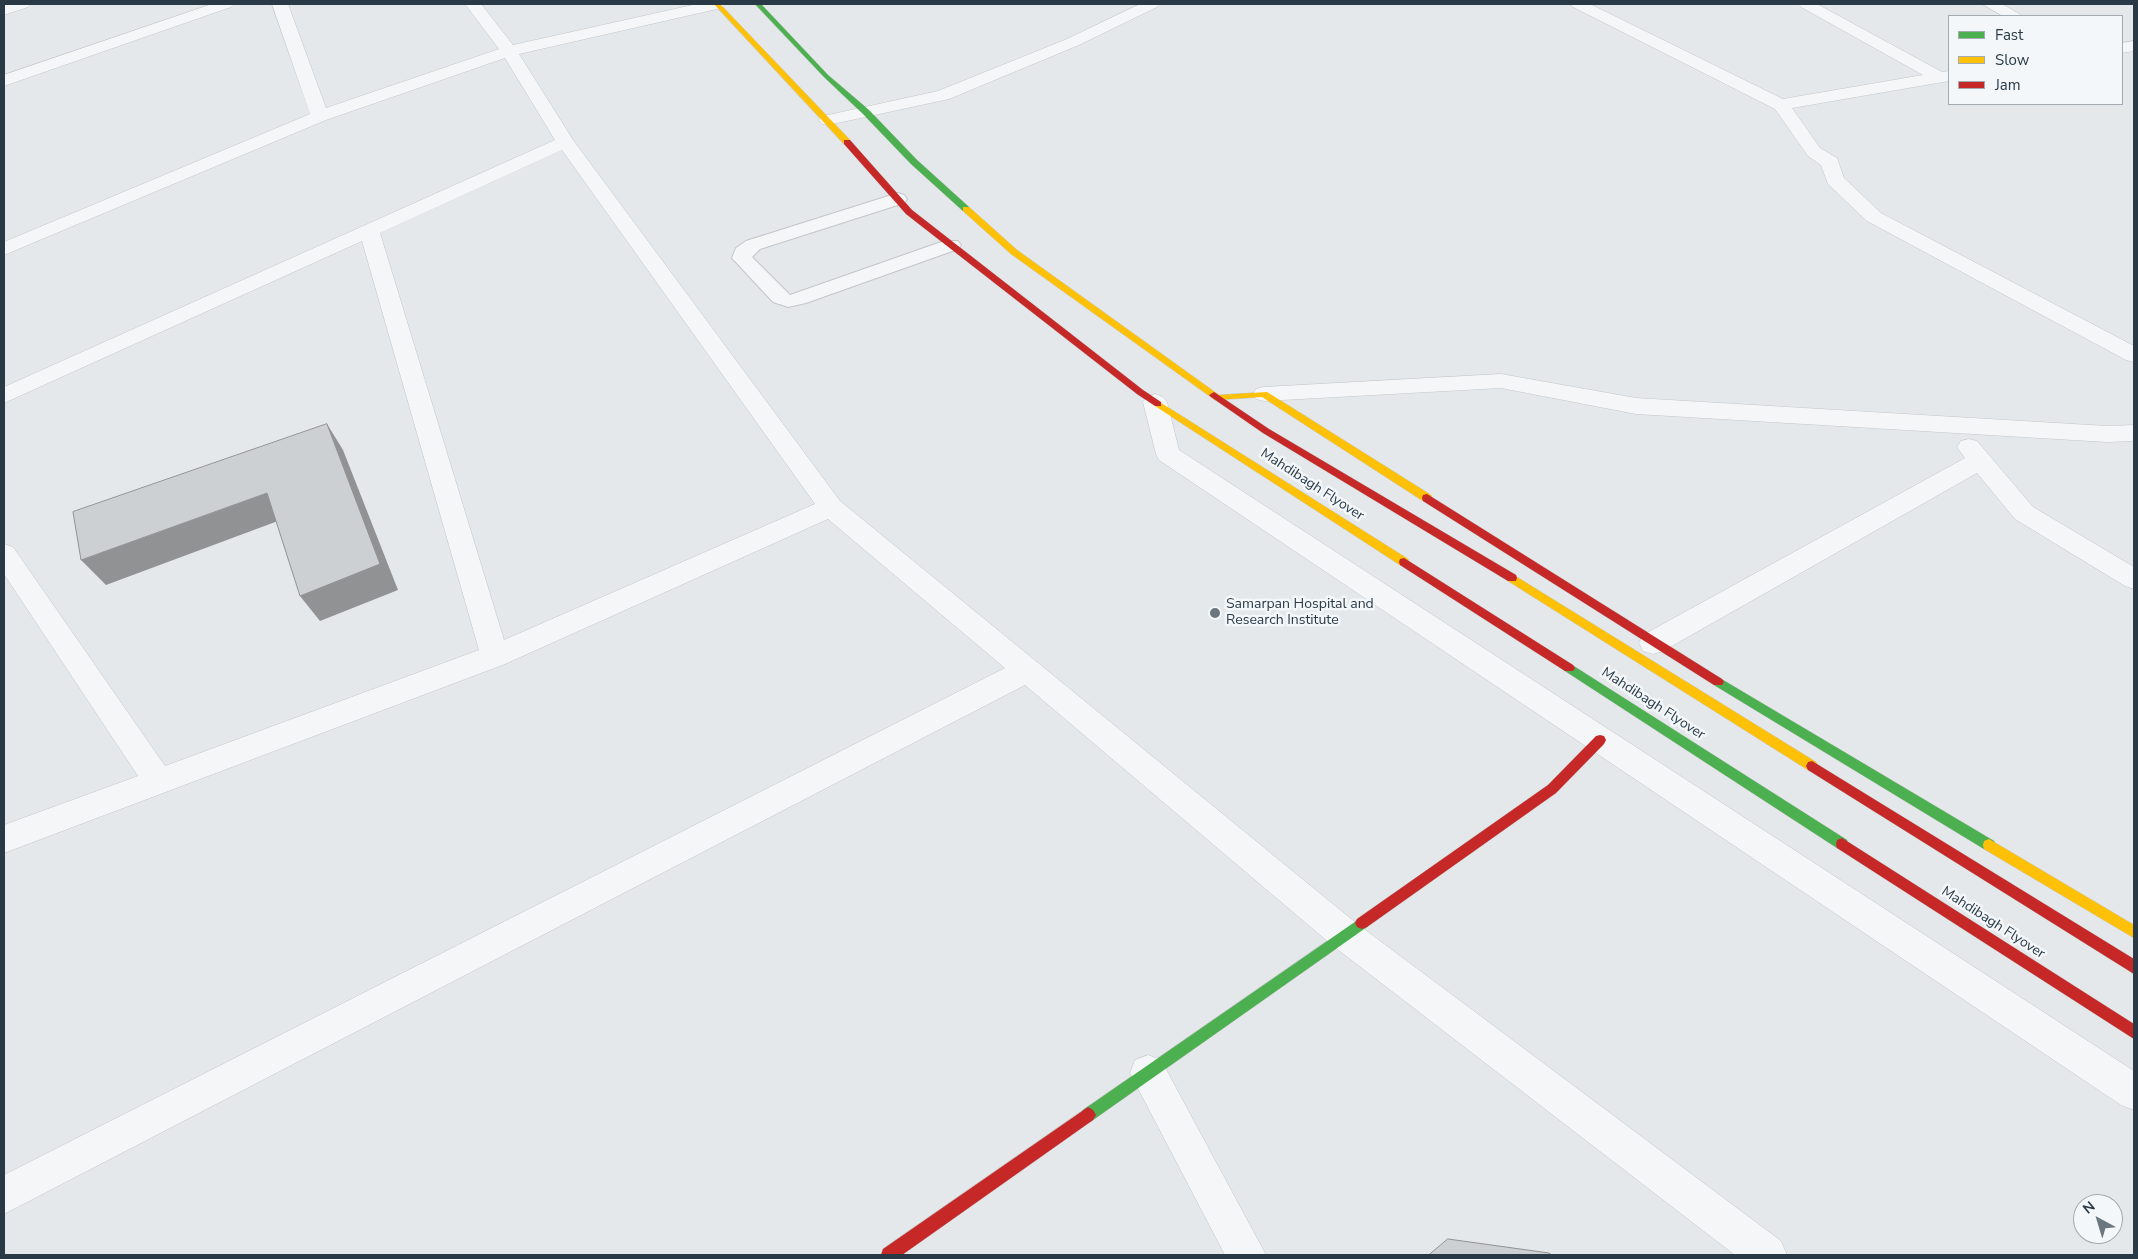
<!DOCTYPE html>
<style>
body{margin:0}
#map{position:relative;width:2138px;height:1259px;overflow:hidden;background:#e5e8ea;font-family:"Nunito Sans",sans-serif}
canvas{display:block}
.frame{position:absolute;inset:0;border:5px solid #293a46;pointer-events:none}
.legend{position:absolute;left:1948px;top:15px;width:175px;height:90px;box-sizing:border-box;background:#f3f7f9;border:1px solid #a2abb1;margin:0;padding:6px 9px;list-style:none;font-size:15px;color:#293a46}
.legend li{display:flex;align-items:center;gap:10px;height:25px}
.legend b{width:25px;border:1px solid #a2abb1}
.north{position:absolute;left:2073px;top:1194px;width:50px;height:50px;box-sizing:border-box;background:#f3f7f9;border:1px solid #a2abb1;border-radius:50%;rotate:321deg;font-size:14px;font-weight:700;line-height:20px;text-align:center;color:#293a46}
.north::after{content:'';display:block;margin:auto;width:18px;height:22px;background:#6b777f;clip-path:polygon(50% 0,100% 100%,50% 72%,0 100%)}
</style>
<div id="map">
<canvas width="2138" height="1259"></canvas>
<div class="frame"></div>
<ul class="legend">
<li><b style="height:6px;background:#4caf50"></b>Fast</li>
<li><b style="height:6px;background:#ffc107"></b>Slow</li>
<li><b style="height:6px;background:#c62828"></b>Jam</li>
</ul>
<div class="north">N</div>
</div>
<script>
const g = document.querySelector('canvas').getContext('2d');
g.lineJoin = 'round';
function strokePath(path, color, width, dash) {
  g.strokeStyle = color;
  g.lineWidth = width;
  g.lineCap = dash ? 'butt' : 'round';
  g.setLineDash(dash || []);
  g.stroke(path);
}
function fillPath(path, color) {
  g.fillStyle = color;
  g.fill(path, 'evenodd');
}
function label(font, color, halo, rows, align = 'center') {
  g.font = font + ' "Nunito Sans",sans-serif';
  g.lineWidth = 5;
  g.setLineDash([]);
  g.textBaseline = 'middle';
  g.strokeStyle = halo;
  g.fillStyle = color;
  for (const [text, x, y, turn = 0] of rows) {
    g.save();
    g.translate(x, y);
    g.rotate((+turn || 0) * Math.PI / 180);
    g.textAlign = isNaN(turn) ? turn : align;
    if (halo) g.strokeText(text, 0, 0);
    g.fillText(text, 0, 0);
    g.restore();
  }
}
const lane = new Path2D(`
 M898 193 904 195 907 199 904 203 760 249 752 257 790 295 944 241H958L961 245 958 249 806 303 788 307 773 302 732 258 736 248 746 241Z`);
const street = new Path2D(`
 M8 4H31L28 7 4 15V5Z
 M212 4H234L231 7 4 86V75Z
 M272 4H288L326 108 499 49 465 4H481L513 45 697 4H725L722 7 717 9 519 54 573 140 840 501 1356 923 1781 1241 1787 1255H1735L1332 945 1025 685 4 1214V1175L1005 668 828 519 505 664 4 853V825L138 776 4 574V544L13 547 165 766 479 650 362 241 4 403V387L555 140 505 58 326 120 4 255V242L310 114ZM562 150 815 504 504 640 380 233Z
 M1140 4H1160L1157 7 1079 45 949 99 828 125 822 124 819 120 822 116 828 115 938 91 1067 39Z
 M1570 4H1590L1783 99 1923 75 1801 7 1798 4H1817L1942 72 1949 71V81L1792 108 1820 148 1837 158 1844 178 1881 213 2134 346V362L2126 360 1867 221 1828 184 1821 165 1808 156 1775 109 1573 7Z
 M1982 4H2002L2023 16H2003Z
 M2134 41V51L2122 53V43Z
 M1501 374 1636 398 2107 426 2134 425V441L2107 442 1636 414 1501 388 1264 401 1256 399 1253 394 1256 389 1264 387Z
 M1155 394 1163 397 1167 402 1179 450 2134 1071V1110L2121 1105 1159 460 1156 454 1143 402 1147 397Z
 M1969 439 1977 441 2033 507 2134 567V589L2125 586 2015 519 1977 473 1663 651 1653 654 1643 651 1639 643 1643 635 1965 458 1957 447 1961 441Z
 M1148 1055 1161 1060 1266 1255H1225L1130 1073 1135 1060Z`);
const fast = new Path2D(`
 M755 4H761L828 75 869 110 917 160 969 207V211H963L911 164 863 114 824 77Z
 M1569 663 1847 840 1848 844 1847 848 1842 850 1837 848 1565 671 1563 668 1565 665Z
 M1718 677 1994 841 1995 845 1994 849 1989 851 1984 849 1714 685 1712 682 1714 679Z
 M1362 917 1367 919 1369 923 1367 927 1093 1120 1088 1123 1083 1120 1080 1115 1083 1110Z`);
const slow = new Path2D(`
 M714 4H720L850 140V144H844Z
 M963 207H969L1017 250 1219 395 1267 392 1431 495 1432 498 1431 501H1423L1262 397 1215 400 1011 254 963 211Z
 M1158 401 1408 559 1409 562 1408 565H1400L1155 406V402Z
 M1512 574 1816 762 1818 766 1816 770 1812 771 1808 770 1508 581 1507 578Z
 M1989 839 2134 925V938L1984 849 1983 845 1984 841Z`);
const jam = new Path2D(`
 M844 140H850L912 210 1143 390 1161 402V406H1155L1137 394 906 214 844 144Z
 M1214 392 1269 429 1516 575 1517 578 1516 581H1508L1263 433 1211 397 1209 395Z
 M1427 494 1722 679 1724 682 1722 685H1714L1423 501 1422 498 1423 495Z
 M1404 558 1573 665 1575 668 1573 671H1565L1400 565 1399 562 1400 559Z
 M1600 735 1604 736 1606 740 1604 744 1556 793 1367 927 1362 929 1357 927 1355 923 1357 919 1548 785 1596 736Z
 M1812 761 2134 959V974L1808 770 1806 766 1808 762Z
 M1842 838 2134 1024V1039L1837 848 1836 844 1837 840Z
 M1088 1107 1093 1110 1096 1115 1093 1120 902 1255H881L883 1249Z`);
const shadedWall = new Path2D(`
 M327 424 343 450 398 590 320 621 300 596Z
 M267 493 286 518 106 585 81 560Z`);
const building = new Path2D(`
 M327 424 380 564 300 596 267 493 81 560 73 512Z
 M1448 1239 1549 1253 1552 1255H1429Z`);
const markers = [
 [1215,613,6,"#6b777f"]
];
const streetNames = [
 ["Mahdibagh Flyover",1312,485,33],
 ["Mahdibagh Flyover",1653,704,33],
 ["Mahdibagh Flyover",1993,923,33]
];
const poiNames = [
 ["Samarpan Hospital and",1226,605],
 ["Research Institute",1226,621]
];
strokePath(lane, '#c3c6c8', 2);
strokePath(street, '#c3c6c8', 1);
strokePath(fast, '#c3c6c8', 1);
strokePath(slow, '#c3c6c8', 1);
strokePath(jam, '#c3c6c8', 1);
fillPath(lane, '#f4f6f7');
fillPath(street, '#f4f6f7');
fillPath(fast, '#4caf50');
fillPath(slow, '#ffc107');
fillPath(jam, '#c62828');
fillPath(shadedWall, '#909293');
fillPath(building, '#cdd0d2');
strokePath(building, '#909293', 1);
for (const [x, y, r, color] of markers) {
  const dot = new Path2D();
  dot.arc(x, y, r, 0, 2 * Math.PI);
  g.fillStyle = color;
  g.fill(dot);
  strokePath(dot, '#f3f7f9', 2);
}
label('14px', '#293a46', '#f3f7f9', streetNames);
label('14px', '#293a46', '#f3f7f9', poiNames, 'left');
</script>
